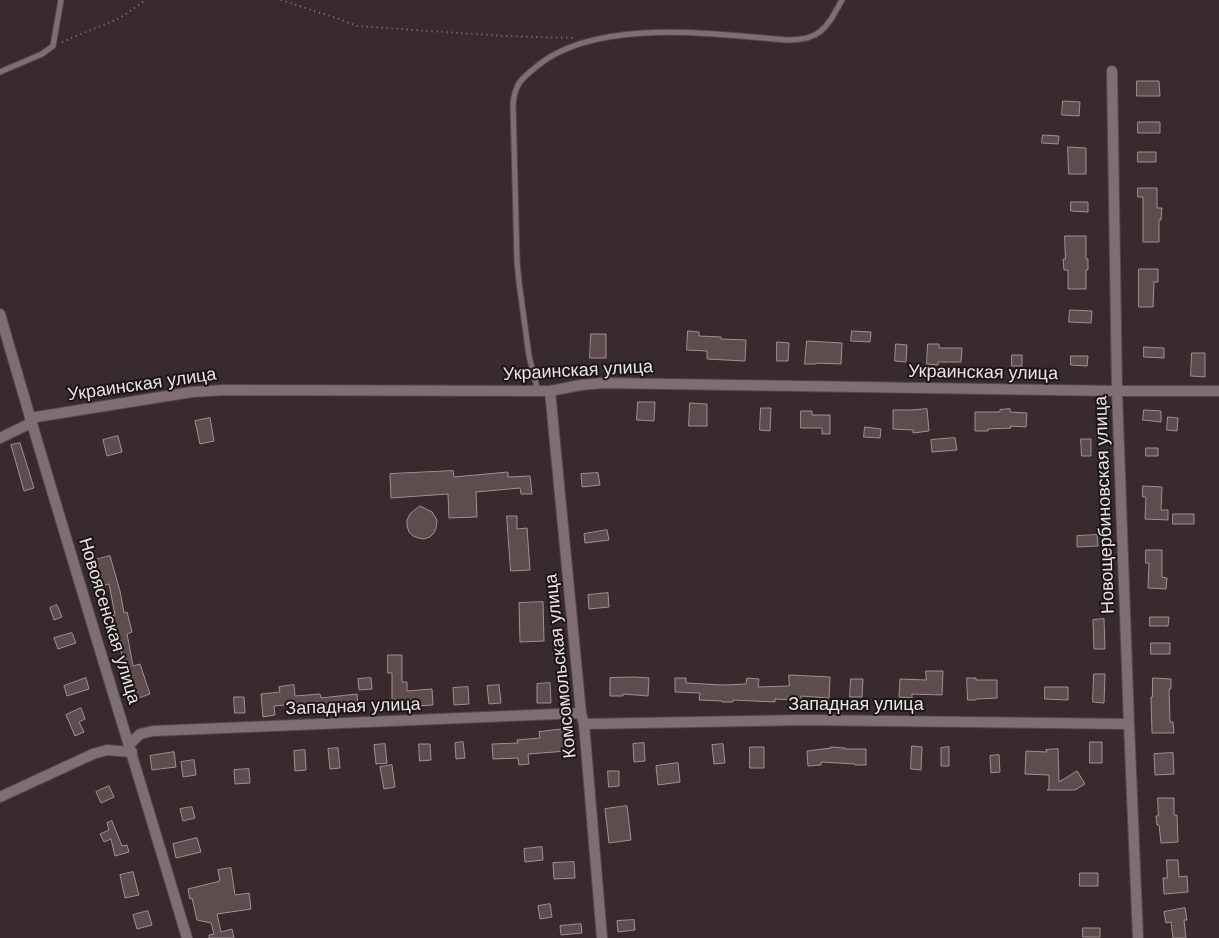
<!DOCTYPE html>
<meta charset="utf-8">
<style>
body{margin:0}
canvas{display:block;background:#392a2d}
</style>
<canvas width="1219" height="938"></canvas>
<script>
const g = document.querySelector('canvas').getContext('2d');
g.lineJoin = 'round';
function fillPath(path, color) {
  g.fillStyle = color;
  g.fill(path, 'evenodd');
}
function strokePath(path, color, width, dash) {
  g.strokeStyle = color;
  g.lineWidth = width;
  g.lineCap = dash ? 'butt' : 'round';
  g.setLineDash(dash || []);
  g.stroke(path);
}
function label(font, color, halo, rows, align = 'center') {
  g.font = font + ' Helvetica,sans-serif';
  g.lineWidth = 4;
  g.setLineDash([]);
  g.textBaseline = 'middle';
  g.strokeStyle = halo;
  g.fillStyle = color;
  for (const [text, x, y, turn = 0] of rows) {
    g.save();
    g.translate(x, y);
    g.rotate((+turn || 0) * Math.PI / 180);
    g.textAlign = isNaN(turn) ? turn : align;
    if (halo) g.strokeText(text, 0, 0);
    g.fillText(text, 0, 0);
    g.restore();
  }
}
const building = new Path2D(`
 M1137 81H1159L1160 96H1137Z
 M1063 101 1080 102 1079 116 1062 115Z
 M1138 122H1160V133H1138Z
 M1043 135 1059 136 1058 144 1042 143Z
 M1068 147 1086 148V174H1069Z
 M1138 152H1156V162H1138Z
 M1138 188H1157V208H1162L1161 220H1159V242H1143V197H1138Z
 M1071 202H1088V212L1071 211Z
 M1065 236H1086V259H1088V270H1086V289H1068V270H1064L1063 259H1065Z
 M1139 269H1158V282H1154L1153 307H1139Z
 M1070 310 1092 311 1091 323 1069 322Z
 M688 331 699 332V336L721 337V339L746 340 745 361 707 359V351L687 350Z
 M852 331 871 332 870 342 851 341Z
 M591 334H606V358H590Z
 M807 341 842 343 841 364 816 363V364H805Z
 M777 342 789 343 788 361H777Z
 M896 344 907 345 906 362 895 361Z
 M928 344H939V348H962L961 362H938V365L927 364Z
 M1144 347 1164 348V358L1144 357Z
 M1192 353H1205V377L1191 376Z
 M1012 355H1022V366H1012Z
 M1071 356H1088L1087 366 1071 365Z
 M638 402H655L654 421 637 420Z
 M690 403 707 404V426H689Z
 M761 408H771L770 431 760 430Z
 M927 409 929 431 913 433V430L893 429V410H911Z
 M1010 409V412L1027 413 1026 427 1010 426 1011 428 988 429V431H975V412H1000V410Z
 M1144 410 1161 411V422L1143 420Z
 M801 411H812V415H830V434H822V428H801Z
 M1168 417 1178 418 1177 431 1167 430Z
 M210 418 214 441 200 444 195 421Z
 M865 427 881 429 880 438 864 437Z
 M118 436 122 452 107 456 103 440Z
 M955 438 957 450 932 452 931 440Z
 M1081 439H1091V456H1082Z
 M20 443 34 488 24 491 11 445Z
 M1146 448H1158V456H1146Z
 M453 471 454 477 508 472V477L530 476 532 494H521L520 488 476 492 477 517 449 518 448 494 391 498 390 474Z
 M598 473 600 485 582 487 581 474Z
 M1143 486 1162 487 1161 510H1168V520L1145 519 1146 497H1143Z
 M420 506 432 512 437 520 436 528 434 533 430 537 424 539 418 538 413 536 409 532 407 526V520L410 514Z
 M1173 514H1194V524H1173Z
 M507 516H517V529L527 528 530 570 511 571Z
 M607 530 609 540 585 543 584 534Z
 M1097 535 1098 546 1077 547V536Z
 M1146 550H1162V577L1167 578 1166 589 1148 588 1149 563H1146Z
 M110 556 120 591 124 613 127 612 132 632 127 634 133 666 140 664 150 694 136 699 123 661 118 636H117L111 616 115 615 109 584 102 586 95 560Z
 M608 593 609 607 589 609 588 595Z
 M543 602 544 641 520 642 519 603Z
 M57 605 62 617 54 620 50 608Z
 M1150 617H1169L1168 626H1150Z
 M1104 619 1105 649H1094L1093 620Z
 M72 633 76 643 58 649 54 638Z
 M1151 643H1170V654H1151Z
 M388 655H402V682H407V691L432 689 433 705 416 706V700H392V673H388Z
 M926 671H943L942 695 912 694V698L899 697 900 679 926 680Z
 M1094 674H1105L1104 703 1093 702Z
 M789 675 830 677 829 698 801 696V700L775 699V702L733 700V702H722V701L699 700 700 693 675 692V678H686V683L723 685 746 684 747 678 759 679 758 687 789 686Z
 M635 677 649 678 648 696 623 694V696H610V678Z
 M86 678 89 689 67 696 64 686Z
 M371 678 372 689 359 690 358 679Z
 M967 678H976V680H997V698L976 699V700H968Z
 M1153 678 1171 679V689H1169L1170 722H1173L1174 733H1152L1151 697H1152Z
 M851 679H863L862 697H850Z
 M550 683 551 703H537V684Z
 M294 685 295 696 320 694 321 698 357 694 358 710 346 711V706L322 708V712L309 713 308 703 274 706 275 715 263 717 261 694 280 692 279 687Z
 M499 685 501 703 489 704 487 686Z
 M468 687 469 704 454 705 453 688Z
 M1045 687H1068V700L1045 699Z
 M234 697H244L245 713H235Z
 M81 708 85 719 79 722 84 732 75 736 66 715Z
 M565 729 567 751 528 754 529 764 519 765 518 758 493 759 492 744 518 743 517 740 540 738 539 732Z
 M463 742 465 758 456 759 455 743Z
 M1090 742H1102V763H1090Z
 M644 743 645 761 634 762 633 744Z
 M385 744 387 763 376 764 374 745Z
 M419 744H430L431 760 420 761Z
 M723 744 725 763 714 764 712 745Z
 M912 746 922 747 921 770 911 769Z
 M750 747H764V768H750Z
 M831 747 845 748V749H866V765H855V764L821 762V765L808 766 807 751 831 748Z
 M949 747V766H941V748Z
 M338 748 340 768 330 769 328 749Z
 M1058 749 1059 782 1077 771 1085 784 1075 790H1047L1049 789V775L1025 774 1026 751 1047 752 1046 750Z
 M305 750 306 770 295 771 294 751Z
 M174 752 176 767 152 770 150 756Z
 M1173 753 1174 774 1155 775 1154 754Z
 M999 755 1000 772 991 773 990 756Z
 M194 760 196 775 183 777 181 762Z
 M678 763 680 782 658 785 656 766Z
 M392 765 395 787 384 789 380 767Z
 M249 769 250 783 235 784 234 770Z
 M608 771H619V786L609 787Z
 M109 786 114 797 101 803 96 792Z
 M1158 798H1174V815H1177L1178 842 1161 843 1159 825H1157L1156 816H1158Z
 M627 806 631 840 609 843 605 809Z
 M192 807 195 818 183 821 180 809Z
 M112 821 122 846 127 845 129 852 115 856 111 839 104 842 100 834 109 830 107 823Z
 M197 838 201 852 176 858 173 844Z
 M542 847 543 860 525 862 524 849Z
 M1167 860H1178L1179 877 1187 876 1188 892 1164 894 1163 878H1167Z
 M574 862 575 878 554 879 553 863Z
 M231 868 235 895 249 893 251 909 217 914 221 932 232 929 234 938H209V935L214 934 211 923 197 920 192 898 190 899 188 889 220 881 218 870Z
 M133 872 139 895 125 898 120 875Z
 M1080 873H1098V886H1080Z
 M550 904 552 917 540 919 538 906Z
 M1185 908 1187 920H1184L1186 938H1173L1171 922 1166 923 1164 912Z
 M148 911 152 925 137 929 133 915Z
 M634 920 635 930 618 932 617 921Z
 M581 924 582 933 561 935 560 926Z
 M1083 928H1100V937H1083Z`);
const path = new Path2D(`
 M281 0 339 19 357 26 503 36 574 38
 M62 42 120 18 146 0`);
const lane = new Path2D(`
 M0 72 42 54 53 46 61 0
 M538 391 529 356 519 282 517 261 513 104C515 84 521 79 536 67 595 17 715 34 786 40 821 41 827 27 842 0`);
const street = new Path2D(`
 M1112 71 1117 391 1129 724 1138 938
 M0 314C60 523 125 730 187 938
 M550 391 581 713 584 724 602 938
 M30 418 192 392 225 390 550 391 581 385 604 383 1117 391H1219
 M0 438 31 423
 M584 724 805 720 1129 724
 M130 744 140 734 153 731 581 713
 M0 797 93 754 107 750 132 752`);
const streetNames = [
 ["Украинская улица",578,371,-3],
 ["Украинская улица",983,373,1],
 ["Украинская улица",142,385,-8],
 ["Новощербиновская улица",1105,505,-92],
 ["Новоясенская улица",109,621,73],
 ["Комсомольская улица",561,666,-96],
 ["Западная улица",856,705],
 ["Западная улица",353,707,-2]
];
fillPath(building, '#5d4d4f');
strokePath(building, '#a18f92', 1);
strokePath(lane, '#55494b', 7);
strokePath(street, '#55494b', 12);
strokePath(path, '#8b7e81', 2, [1, 4]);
strokePath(lane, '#806f72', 5);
strokePath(street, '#806f72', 10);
label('18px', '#ede3e4', '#1c1516', streetNames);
</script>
